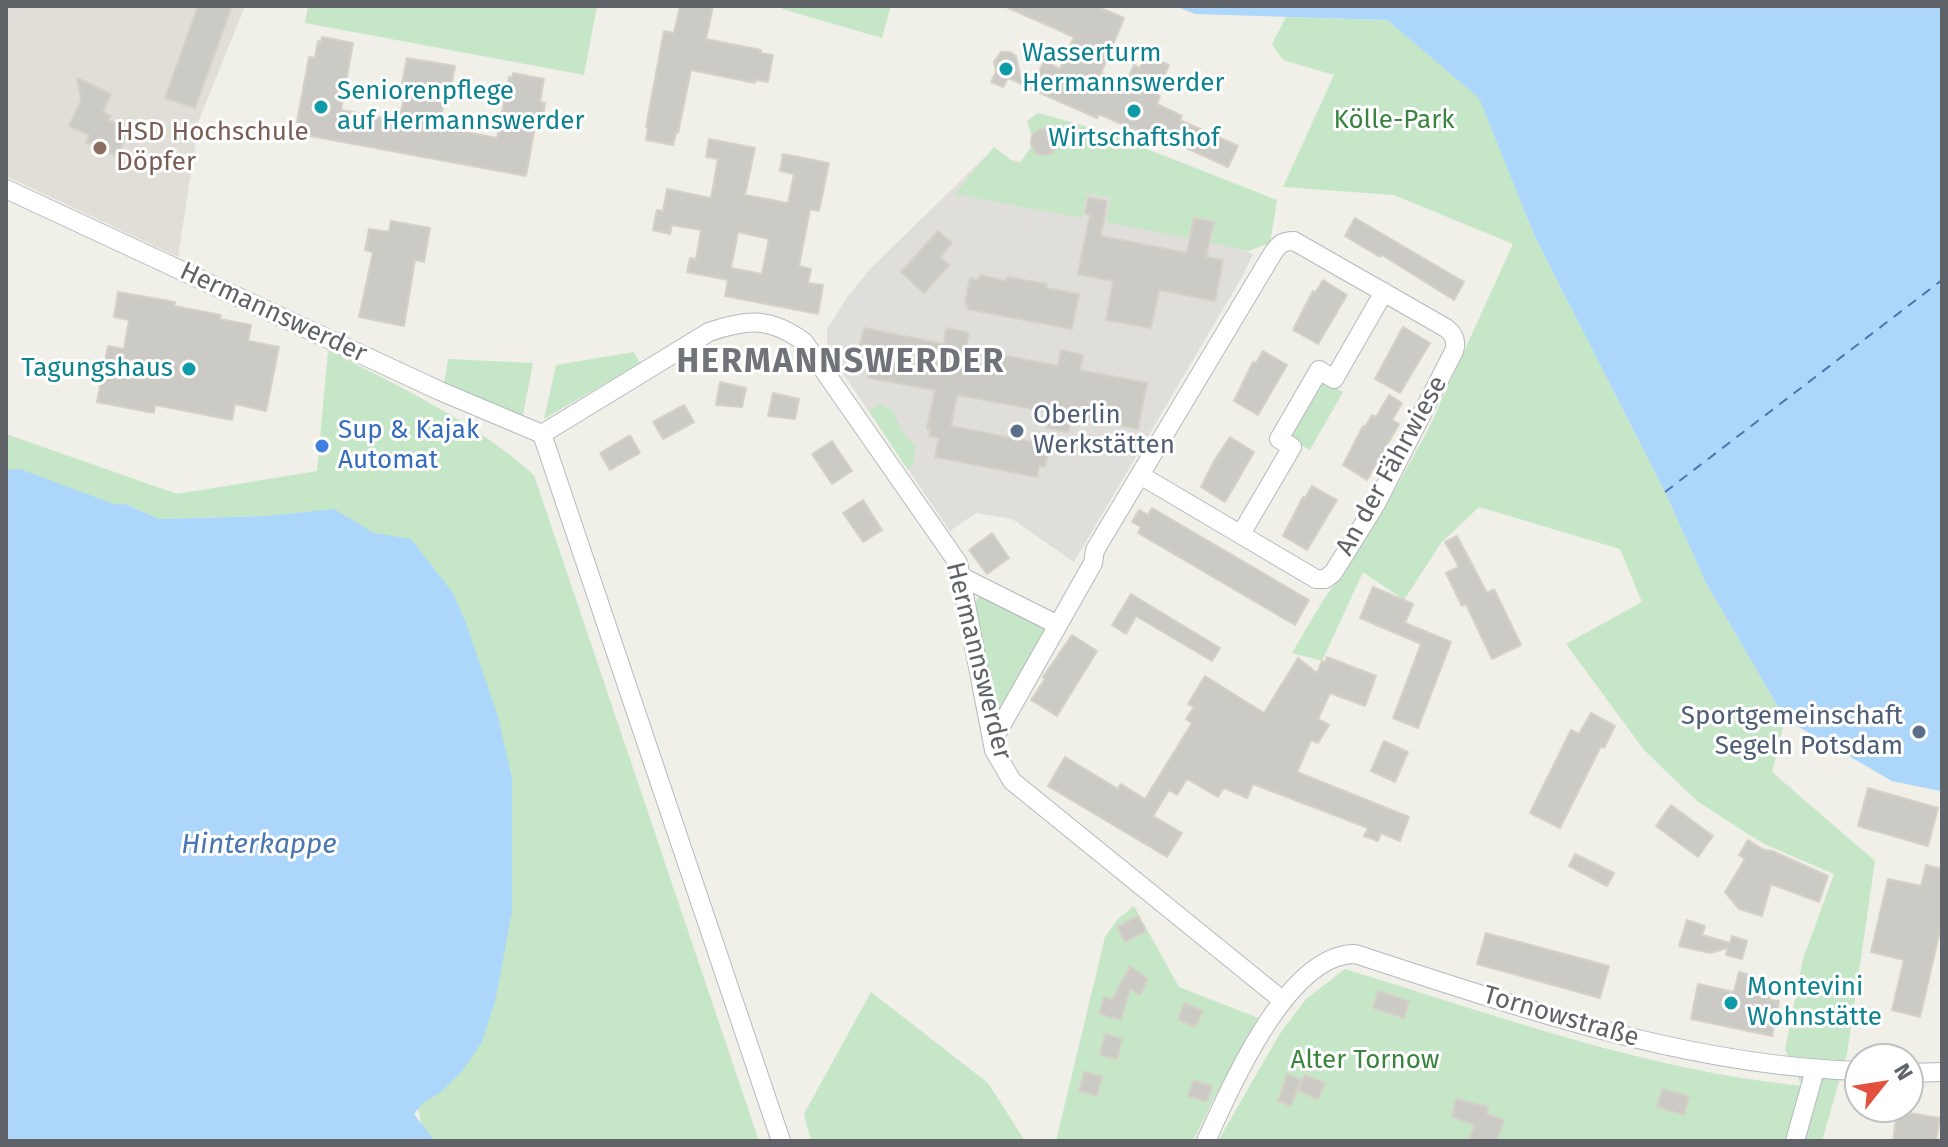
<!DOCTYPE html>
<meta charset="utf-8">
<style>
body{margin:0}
#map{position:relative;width:1948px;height:1147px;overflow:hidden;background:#f0efe8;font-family:"Fira Sans",sans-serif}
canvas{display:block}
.frame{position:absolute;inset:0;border:8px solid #5f6367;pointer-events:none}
.north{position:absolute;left:1844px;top:1043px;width:80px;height:80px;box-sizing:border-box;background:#fff;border:2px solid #bfc1c2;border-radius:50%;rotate:60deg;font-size:22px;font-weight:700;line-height:32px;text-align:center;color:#5f6367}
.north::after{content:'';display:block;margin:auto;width:28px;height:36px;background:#e2513d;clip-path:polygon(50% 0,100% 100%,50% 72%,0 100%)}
</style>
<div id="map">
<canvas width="1948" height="1147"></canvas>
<div class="frame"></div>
<div class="north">N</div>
</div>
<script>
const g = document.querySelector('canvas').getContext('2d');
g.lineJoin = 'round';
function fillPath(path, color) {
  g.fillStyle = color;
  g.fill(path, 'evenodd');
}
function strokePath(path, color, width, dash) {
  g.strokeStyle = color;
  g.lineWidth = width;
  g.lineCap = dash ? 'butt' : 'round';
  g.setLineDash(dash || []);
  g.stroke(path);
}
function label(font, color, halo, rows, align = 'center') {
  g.font = font + ' "Fira Sans",sans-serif';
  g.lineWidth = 6;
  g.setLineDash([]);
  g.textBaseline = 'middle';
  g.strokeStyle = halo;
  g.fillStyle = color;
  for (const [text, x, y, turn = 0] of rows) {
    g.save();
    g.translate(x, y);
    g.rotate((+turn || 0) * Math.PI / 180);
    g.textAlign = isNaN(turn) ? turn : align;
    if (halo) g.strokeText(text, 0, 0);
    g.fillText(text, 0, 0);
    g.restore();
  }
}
const industrial = new Path2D(`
 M987 155 1233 205 1219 240 1253 254 1243 275 1074 562 1012 519 976 513 950 531 827 350V329L848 296 871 268Z`);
const education = new Path2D(`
 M6 6H245L199 120 178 257 6 176Z`);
const green = new Path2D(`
 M308 6H597L584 75 305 23Z
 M783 6H891L882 38 782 9Z
 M1286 17 1387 20 1480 98 1535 237 1665 492 1705 581 1785 719 1772 772 1875 861 1847 1054 1822 1141H1218L1279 1035 1306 999 1345 969C1495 1015 1645 1070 1802 1086L1785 1050 1803 959 1834 874 1764 844 1697 801 1644 750 1566 644 1642 602 1620 549 1479 507 1441 543 1404 600 1363 572 1322 661 1292 653 1324 599 1379 518 1428 430 1513 244 1394 195 1283 187 1334 75 1283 60 1272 44Z
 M1038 113 1096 129 1277 200 1270 243 1249 251 1211 243 1215 221 1194 216 1188 238 1106 222 1111 198 1087 193 1082 218 955 194 994 147 1018 165 1032 146 1040 155 1053 152 1057 141C1053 127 1040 126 1032 137L1027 121Z
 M328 350C400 387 474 421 534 475L759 1141 432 1139 422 1126 418 1108 334 510 267 516 159 519 125 504H114L6 470V434L177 494 317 471Z
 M634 352 640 363 544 419 556 365Z
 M448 359 533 363 522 420 444 384Z
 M1317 377 1343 392 1310 450 1285 436Z
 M880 404 893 410 901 430 915 446 914 463 908 470 869 411Z
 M981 595 1047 626 1001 709 993 708 974 602Z
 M1134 906 1179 987 1261 1019 1215 1096 1193 1141H1056L1105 937 1118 919Z
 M871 992 988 1083 1025 1141H811L804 1114Z`);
const water = new Path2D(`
 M1175 6H1942V802L1940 801V791L1892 781 1785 719 1705 581 1665 492 1535 237 1479 98 1387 20 1195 14Z
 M20 469 114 504H125L159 519 267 516 334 509 374 533 411 539 453 593 466 623 498 717 512 778V911L496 998 482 1042 462 1071 441 1092 423 1103 414 1114 435 1141H6V470Z`);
const ferry = new Path2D(`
 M1665 492 1942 280`);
const building = new Path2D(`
 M198 6H232L195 108 165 98Z
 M680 6H713L706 39 761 50 760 53 773 55 768 82 755 80V83L691 70 678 133H676L673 145 646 140 648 127H646L664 31 674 33Z
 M1004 6H1096L1124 18 1101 73 1126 84 1134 65 1140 68 1146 55 1169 65 1156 94 1160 96 1157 104 1182 116 1180 120 1238 146 1228 167 1171 141 1169 145 1099 114 1097 118 1031 89 1044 61 1060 69 1074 37Z
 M322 37 353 43 341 110 399 121 406 89 401 88 407 58 455 66 449 97 445 96 439 127 497 138 509 77 512 78 513 73 544 79 540 102 545 103 543 117 537 116 526 176 300 134 302 123 297 122 309 57 315 58 318 41 321 42Z
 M1001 52H1010L1016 56 1022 84 1008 78 1003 87 991 82 996 72 994 62Z
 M77 78 111 94 103 112 111 116 108 120 129 130 117 156 86 142 89 135 69 126 81 100Z
 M1031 142a13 13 0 1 1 26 0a13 13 0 1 1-26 0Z
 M709 139 755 148 745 195 788 203 794 174 780 171 783 154 829 163 819 211 810 209 799 266 811 269 808 283 823 285 818 314 725 296 728 280 687 272 690 258 696 259 701 230 672 225 670 234 653 230 657 210 663 211 667 189 711 198 718 159 706 157ZM738 232 769 239 762 274 731 268Z
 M1088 197 1107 201 1101 236 1187 253 1194 218 1214 222 1206 257 1223 260 1215 301 1159 290 1151 328 1106 320 1113 281 1078 274 1090 215 1085 214Z
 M1355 218 1464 282 1454 300 1382 255 1380 257 1345 236Z
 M391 221 430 228 424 262 415 260 404 326 359 317 373 252 365 250 369 229 389 232Z
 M938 231 952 243 940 257 949 265 924 293 901 272Z
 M980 275 1006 281 1007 277 1047 284 1046 288 1079 294 1072 329 967 309 968 304H965L970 278 979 280Z
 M1323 280 1347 295 1318 344 1293 330 1313 291 1315 293Z
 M118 292 175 302 174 306 221 315 220 319 251 325 248 341 279 347 266 411 235 404 232 420 155 405 154 413 97 402 108 346 124 349 129 320 114 317Z
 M1403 327 1430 343 1400 393 1375 379Z
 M864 328 944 344 946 328 969 333 966 348 1058 366 1061 350 1083 355 1080 370 1147 383 1138 429 1072 416 1068 432 1046 428 1049 412 957 395 951 426 1049 445 1045 467 1039 466 1037 477 935 457 939 438 929 436 931 429H927L935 390 868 378 874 347 860 344Z
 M1263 351 1287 365 1258 415 1234 401 1253 362 1256 363Z
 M720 382 746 388 742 407 716 405Z
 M773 393 799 399 795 419 768 416Z
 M1389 395 1402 403 1392 420 1399 424 1367 480 1343 465 1363 426 1365 427 1372 415 1376 417Z
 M684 405 694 422 663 439 653 422Z
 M630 435 640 453 610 470 600 453Z
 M1230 437 1254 452 1225 502 1201 487 1214 461Z
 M832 441 852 471 832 484 812 454Z
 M1312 486 1337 500 1307 550 1283 536 1303 497 1305 498Z
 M863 500 882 530 863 542 843 513Z
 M1152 508 1309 600 1295 625 1138 533 1141 527 1132 522 1139 510 1148 515Z
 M992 533 1009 558 987 574 969 550Z
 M1457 536 1487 593 1494 589 1521 645 1492 659 1466 604 1462 606 1446 573 1459 567 1445 542Z
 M1373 587 1413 604 1405 623 1451 642 1418 728 1393 718 1421 644 1360 618Z
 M1131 594 1220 648 1212 661 1136 616 1126 634 1112 625Z
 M1072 635 1097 651 1057 716 1031 700 1045 679 1043 677Z
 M1327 657 1376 676 1365 706 1330 693 1318 719 1329 725 1318 743 1311 740 1297 772 1409 817 1400 841 1381 833 1378 841 1364 836 1368 828 1253 784 1247 798 1224 788 1218 797 1187 779 1177 795 1169 790 1153 816 1182 833 1167 857 1048 786 1065 757 1118 789 1121 784 1145 799 1192 723 1186 719 1194 707 1188 704 1205 676 1264 713 1298 658 1317 673 1322 661 1325 662Z
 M1591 713 1615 726 1604 748 1601 746 1560 828 1530 813 1571 730 1579 734Z
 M1384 741 1408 752 1395 782 1371 771Z
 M1868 788 1938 808 1928 846 1858 826Z
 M1671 805 1713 836 1698 857 1656 826Z
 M1748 840 1764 850 1772 851 1828 876 1819 902 1771 884 1762 916 1739 909 1725 892 1745 859 1739 855Z
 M1575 854 1614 873 1607 886 1569 866Z
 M1926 865 1942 869V922L1920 1017 1892 1010 1904 960 1871 952 1888 879 1921 886Z
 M1138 916 1146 931 1125 942 1117 927Z
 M1687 920 1705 926 1702 935 1730 943 1732 936 1747 941 1742 959 1726 955 1728 948 1710 953 1679 946Z
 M1486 933 1609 966 1600 998 1477 964Z
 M1130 966 1148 979 1140 995 1130 989 1121 1020 1099 1014 1104 997 1112 1000Z
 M1739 972 1760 978 1767 985 1770 1000 1779 1001 1772 1036 1691 1019 1698 984 1734 992Z
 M1378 991 1409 1001 1404 1018 1373 1008Z
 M1185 1003 1203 1011 1195 1027 1178 1019Z
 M1105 1034 1122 1039 1117 1059 1100 1055Z
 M1084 1072 1102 1076 1097 1096 1079 1091Z
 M1287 1074 1301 1080 1291 1106 1278 1101Z
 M1305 1075 1325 1083 1318 1099 1298 1091Z
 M1193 1080 1212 1086 1207 1102 1188 1096Z
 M1662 1089 1689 1096 1684 1115 1657 1107Z
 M1456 1099 1488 1107 1487 1114 1504 1120 1497 1141H1469L1474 1125 1452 1117Z
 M1897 1111 1940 1118 1936 1141H1893Z`);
const minor = new Path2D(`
 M6 189 440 391 542 434 781 1141
 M542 434 709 332C748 319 770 317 804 342L958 563 994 750 1012 781 1282 1000
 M1241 534 1292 447 1279 439 1319 370 1334 379 1384 292
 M962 577 1058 625
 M993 740 1093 563 1095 550C1154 451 1214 352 1273 253 1279 244 1283 241 1294 241L1446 328C1454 334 1457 341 1454 351L1376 504 1333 573 1325 579H1316L1140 475
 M1908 1073 1942 1072
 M1206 1141C1231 1087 1287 954 1355 954 1520 1007 1685 1066 1860 1071
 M1795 1141 1815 1070`);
const markers = [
 [1006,69,8,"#0f9aa8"],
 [321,107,8,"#0f9aa8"],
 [1134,111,8,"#0f9aa8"],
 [100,148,8,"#8d6e63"],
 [189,369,8,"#0f9aa8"],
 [1017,431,8,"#5c6f8a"],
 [322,446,8,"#3f7fe0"],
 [1919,732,8,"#5c6f8a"],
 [1731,1003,8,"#0f9aa8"]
];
const cultureNames = [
 ["Wasserturm",1022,54],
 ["Hermannswerder",1022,84],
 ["Seniorenpflege",337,92],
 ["auf Hermannswerder",337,122],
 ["Wirtschaftshof",1134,139,"center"],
 ["Tagungshaus",173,369,"right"],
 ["Montevini",1747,988],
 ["Wohnstätte",1747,1018]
];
const parkNames = [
 ["Kölle-Park",1394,121],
 ["Alter Tornow",1365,1061]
];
const educationNames = [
 ["HSD Hochschule",116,133],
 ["Döpfer",116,163]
];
const streetNames = [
 ["Hermannswerder",273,313,25],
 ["An der Fährwiese",1392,466,-61],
 ["Hermannswerder",978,661,76],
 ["Tornowstraße",1561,1017,16]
];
const serviceNames = [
 ["Oberlin",1033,416],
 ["Werkstätten",1033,446],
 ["Sportgemeinschaft",1903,717,"right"],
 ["Segeln Potsdam",1903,747,"right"]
];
const shopNames = [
 ["Sup & Kajak",338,431],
 ["Automat",338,461]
];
const waterNames = [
 ["Hinterkappe",259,845]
];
const districtNames = [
 ["HERMANNSWERDER",841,363]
];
fillPath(industrial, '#e0deda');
fillPath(education, '#e0ded6');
fillPath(green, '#c6e6c8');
fillPath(water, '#add6fb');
strokePath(ferry, '#4976ae', 2, [10, 8]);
fillPath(building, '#cccac4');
strokePath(building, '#d5d1c7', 2);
strokePath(minor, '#b5b8bc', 20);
strokePath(minor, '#fff', 18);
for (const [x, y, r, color] of markers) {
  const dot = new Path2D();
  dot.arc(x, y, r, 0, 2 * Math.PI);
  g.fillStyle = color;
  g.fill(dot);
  strokePath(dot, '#fff', 3);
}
label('26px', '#0d838f', '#fff', cultureNames, 'left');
label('26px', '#3a8440', '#fff', parkNames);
label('26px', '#785e54', '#fff', educationNames, 'left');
label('26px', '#5f6367', '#fff', streetNames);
label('26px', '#4e5e75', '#fff', serviceNames, 'left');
label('26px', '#366cbe', '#fff', shopNames, 'left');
label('italic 28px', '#4976ae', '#fff', waterNames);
g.letterSpacing = '2px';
label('bold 34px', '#707479', '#fff', districtNames);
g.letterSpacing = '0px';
</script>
